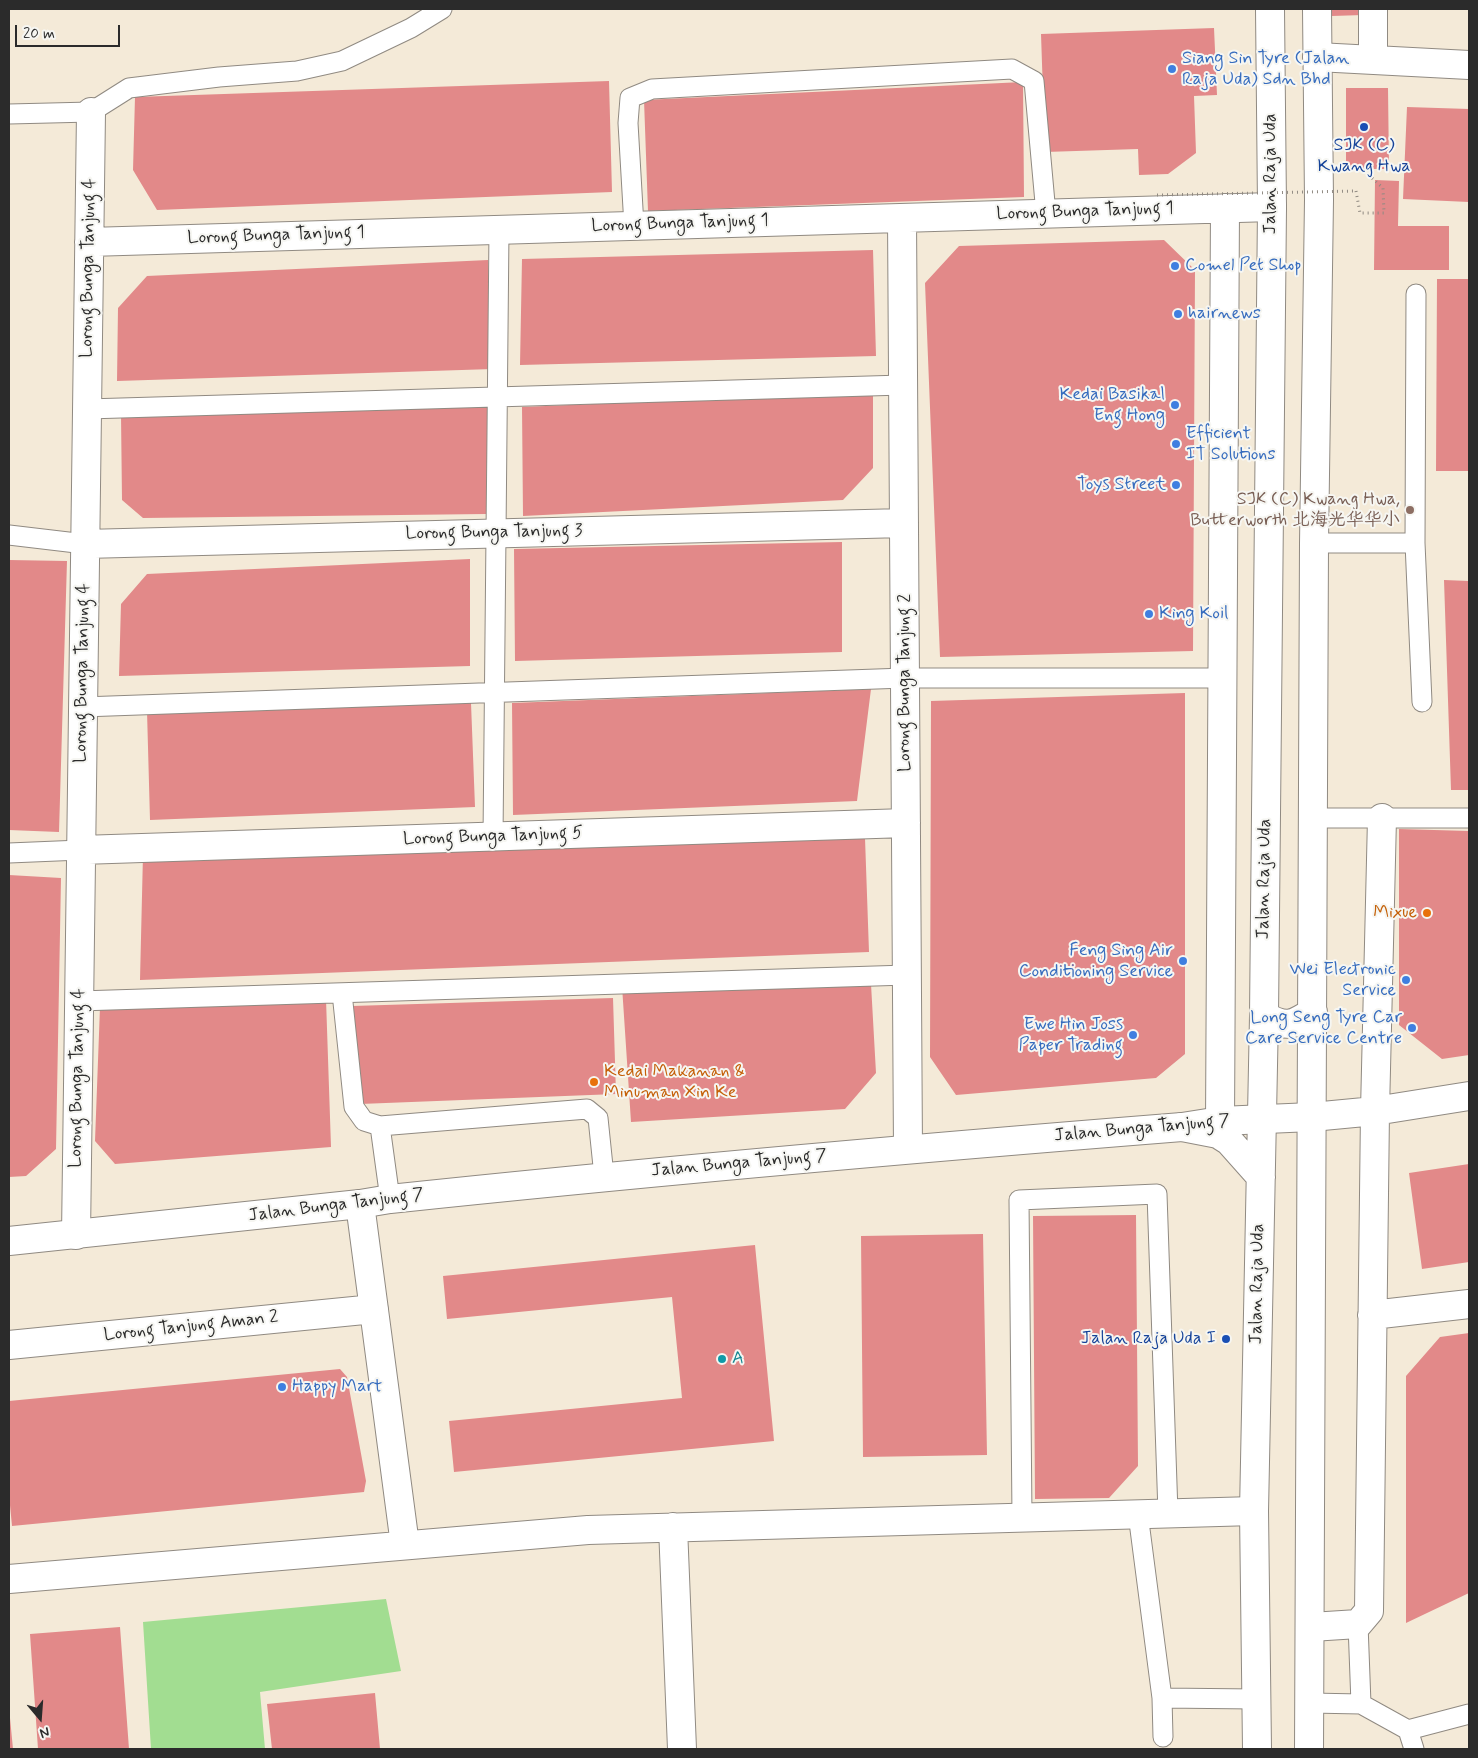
<!DOCTYPE html>
<meta charset="utf-8">
<style>
body{margin:0}
#map{position:relative;width:1478px;height:1758px;overflow:hidden;background:#f4ead8;font-family:Mynerve,sans-serif}
canvas{display:block}
.frame{position:absolute;inset:0;border:10px solid #2b2b2b;pointer-events:none}
.north{position:absolute;left:15px;top:1693px;width:50px;height:50px;-webkit-text-stroke:4px #f6f6f2;paint-order:stroke;rotate:162deg;font-size:14px;font-weight:700;line-height:20px;text-align:center;color:#2b2b2b}
.north::after{content:'';display:block;margin:auto;width:18px;height:22px;background:#2b2b2b;clip-path:polygon(50% 0,100% 100%,50% 72%,0 100%)}
.scale{position:absolute;left:15px;top:25px;width:105px;height:22px;box-sizing:border-box;border:2px solid #2b2b2b;border-top:0;padding-left:6px;font-size:15px;line-height:18px;white-space:nowrap;color:#2b2b2b;-webkit-text-stroke:4px #f6f6f2;paint-order:stroke}
</style>
<div id="map">
<canvas width="1478" height="1758"></canvas>
<div class="frame"></div>
<div class="north">N</div>
<div class="scale">20 m</div>
</div>
<script>
const g = document.querySelector('canvas').getContext('2d');
g.lineJoin = 'round';
function fillPath(path, color) {
  g.fillStyle = color;
  g.fill(path, 'evenodd');
}
function strokePath(path, color, width, dash) {
  g.strokeStyle = color;
  g.lineWidth = width;
  g.lineCap = dash ? 'butt' : 'round';
  g.setLineDash(dash || []);
  g.stroke(path);
}
function label(font, color, halo, rows, align = 'center') {
  g.font = font + ' Mynerve,"LXGW WenKai TC",sans-serif';
  g.lineWidth = 4;
  g.setLineDash([]);
  g.textBaseline = 'middle';
  g.strokeStyle = halo;
  g.fillStyle = color;
  for (const [text, x, y, turn = 0] of rows) {
    g.save();
    g.translate(x, y);
    g.rotate((+turn || 0) * Math.PI / 180);
    g.textAlign = isNaN(turn) ? turn : align;
    if (halo) g.strokeText(text, 0, 0);
    g.fillText(text, 0, 0);
    g.restore();
  }
}
const green = new Path2D(`
 M386 1599 401 1671 260 1692 265 1749H151L143 1622Z`);
const building = new Path2D(`
 M1332 9H1363V15L1332 16Z
 M1214 28 1217 95 1194 96 1196 153 1168 174 1139 175 1138 149 1045 152 1041 34Z
 M609 81 612 192 157 210 133 170 135 97Z
 M1023 82 1024 197 648 211 644 100Z
 M1346 88H1388L1389 169H1346Z
 M1407 107 1469 109V202L1403 199Z
 M1375 180 1399 181 1398 226H1449V270H1374Z
 M1164 240 1195 270 1193 651 940 657 925 283 959 246Z
 M873 250 876 356 520 365 522 259Z
 M488 260 493 369 117 381 118 308 147 276Z
 M1437 279H1469V471H1436Z
 M873 392V468L843 500 523 516 522 407Z
 M488 406 486 514 143 518 122 500 121 415Z
 M842 542V652L515 661 514 549Z
 M470 559V666L119 676 121 604 147 574Z
 M9 560 67 561 59 832 9 830Z
 M1444 580 1469 581V790H1451Z
 M871 689 857 801 513 815 512 703Z
 M1185 693V1054L1156 1078 956 1095 930 1057 931 701Z
 M471 703 475 807 150 820 147 711Z
 M1399 829 1469 831V1055L1442 1059 1399 1025Z
 M865 838 869 952 140 980 143 854Z
 M9 875 61 878 56 1149 26 1176 9 1177Z
 M871 984 876 1073 845 1109 631 1122 622 986Z
 M613 998 616 1094 360 1104 352 1006Z
 M326 999 331 1147 115 1164 95 1141 100 1007Z
 M1469 1164V1262L1422 1269 1409 1173Z
 M1136 1215 1138 1466 1109 1498 1035 1499 1033 1216Z
 M983 1234 987 1455 863 1457 861 1236Z
 M755 1245 774 1441 454 1472 449 1421 682 1398 672 1297 447 1319 443 1276Z
 M1469 1333V1593L1406 1623V1376L1440 1337Z
 M340 1369 347 1377 366 1481 364 1492 12 1526 9 1495V1401Z
 M120 1627 129 1749H38L30 1634Z
 M375 1693 380 1749H272L267 1704Z
 M9 1718H10L13 1749H9Z`);
const path = new Path2D(`
 M1356 191 1360 213H1384L1383 188 1372 178 1371 169`);
const lane = new Path2D(`
 M9 114 91 112 129 88 219 77 297 71 342 61 411 28 442 9
 M634 226 628 123 630 98 652 89 1012 69 1034 81 1046 214
 M1416 294 1415 543 1422 702
 M87 409 903 385
 M9 535 85 544
 M1314 543H1415
 M82 707 905 678H1222
 M1314 818H1469
 M493 837 499 230
 M9 853 81 850
 M342 993 354 1107 364 1121 380 1126 390 1199
 M79 1001 907 975
 M380 1126 587 1109 598 1118 604 1176
 M1138 1514 1162 1698 1163 1737
 M1022 1517 1019 1200 1157 1194 1168 1513
 M1358 1624 1361 1704
 M1162 1698 1256 1699
 M1310 1703 1361 1704 1408 1730 1469 1714
 M1408 1730 1414 1749`);
const street = new Path2D(`
 M1317 57 1469 65
 M1373 60V9
 M902 218 908 1149
 M89 242 1272 207
 M85 544 904 523
 M81 850 906 823
 M1312 1117 1375 1111 1469 1096
 M1220 1121 1225 208
 M360 1204 405 1545
 M76 1235 91 112
 M1372 1315 1469 1304
 M9 1345 374 1309
 M673 1527 682 1749
 M9 1579 588 1530 1254 1511
 M1311 1627 1358 1624 1369 1611 1375 1111 1382 818`);
const secondary = new Path2D(`
 M9 1241 360 1204 390 1199C654 1171 918 1148 1182 1127L1220 1121 1312 1117`);
const primary = new Path2D(`
 M1264 1016C1287 1028 1291 1026 1313 1012
 M1182 1127 1218 1134 1229 1141 1261 1177
 M1257 1749 1254 1511 1264 1016 1272 207 1270 9
 M1309 1749 1314 543 1319 200 1317 9`);
const pathBridge = new Path2D(`
 M1157 195 1356 191`);
const markers = [
 [1172,69,5,"#3f7fe0"],
 [1364,127,5,"#1a4fb4"],
 [1175,266,5,"#3f7fe0"],
 [1178,314,5,"#3f7fe0"],
 [1175,405,5,"#3f7fe0"],
 [1176,444,5,"#3f7fe0"],
 [1176,485,5,"#3f7fe0"],
 [1410,510,5,"#8d6e63"],
 [1149,614,5,"#3f7fe0"],
 [1427,913,5,"#e8710a"],
 [1183,961,5,"#3f7fe0"],
 [1406,980,5,"#3f7fe0"],
 [1412,1028,5,"#3f7fe0"],
 [1133,1035,5,"#3f7fe0"],
 [594,1082,5,"#e8710a"],
 [1226,1339,5,"#1a4fb4"],
 [722,1359,5,"#0f9aa8"],
 [282,1387,5,"#3f7fe0"]
];
const shopNames = [
 ["Siang Sin Tyre (Jalan",1182,59],
 ["Raja Uda) Sdn Bhd",1182,80],
 ["Comel Pet Shop",1185,266],
 ["hairnews",1188,314],
 ["Kedai Basikal",1165,395,"right"],
 ["Eng Hong",1165,416,"right"],
 ["Efficient",1186,434],
 ["IT Solutions",1186,455],
 ["Toys Street",1166,485,"right"],
 ["King Koil",1159,614],
 ["Feng Sing Air",1173,951,"right"],
 ["Conditioning Service",1173,972,"right"],
 ["Wei Electronic",1396,970,"right"],
 ["Service",1396,991,"right"],
 ["Long Seng Tyre Car",1402,1018,"right"],
 ["Care Service Centre",1402,1039,"right"],
 ["Ewe Hin Joss",1123,1025,"right"],
 ["Paper Trading",1123,1046,"right"],
 ["Happy Mart",292,1387]
];
const transitNames = [
 ["SJK (C)",1364,146],
 ["Kwang Hwa",1364,167],
 ["Jalan Raja Uda I",1216,1339,"right"]
];
const streetNames = [
 ["Jalan Raja Uda",1271,174,-90],
 ["Lorong Bunga Tanjung 1",1085,212,-2],
 ["Lorong Bunga Tanjung 1",680,224,-2],
 ["Lorong Bunga Tanjung 1",276,236,-2],
 ["Lorong Bunga Tanjung 4",89,268,-89],
 ["Lorong Bunga Tanjung 3",494,533,-1],
 ["Lorong Bunga Tanjung 4",83,673,-89],
 ["Lorong Bunga Tanjung 2",905,683,-90],
 ["Lorong Bunga Tanjung 5",493,837,-2],
 ["Jalan Raja Uda",1265,879,-89],
 ["Lorong Bunga Tanjung 4",78,1078,-89],
 ["Jalan Bunga Tanjung 7",1142,1129,-5],
 ["Jalan Bunga Tanjung 7",739,1164,-5],
 ["Jalan Bunga Tanjung 7",336,1206,-7],
 ["Jalan Raja Uda",1258,1284,-89],
 ["Lorong Tanjung Aman 2",191,1327,-6]
];
const educationNames = [
 ["SJK (C) Kwang Hwa,",1400,500],
 ["Butterworth 北海光华华小",1400,521]
];
const foodNames = [
 ["Mixue",1417,913],
 ["Kedai Makanan &",604,1072,"left"],
 ["Minuman Xin Ke",604,1093,"left"]
];
const cultureNames = [
 ["A",732,1359]
];
fillPath(green, '#a2dd91');
fillPath(building, '#e28989');
strokePath(lane, '#908a82', 21);
strokePath(street, '#908a82', 30);
strokePath(secondary, '#908a82', 30);
strokePath(primary, '#908a82', 30);
strokePath(path, '#908a82', 3, [1, 4]);
strokePath(lane, '#fff', 19);
strokePath(street, '#fff', 28);
strokePath(secondary, '#fff', 28);
strokePath(primary, '#fff', 28);
strokePath(pathBridge, '#908a82', 3, [1, 4]);
for (const [x, y, r, color] of markers) {
  const dot = new Path2D();
  dot.arc(x, y, r, 0, 2 * Math.PI);
  g.fillStyle = color;
  g.fill(dot);
  strokePath(dot, '#f6f6f2', 2);
}
label('18px', '#366cbe', '#f6f6f2', shopNames, 'left');
label('18px', '#164399', '#f6f6f2', transitNames);
label('18px', '#2b2b2b', '#f6f6f2', streetNames);
label('18px', '#785e54', '#f6f6f2', educationNames, 'right');
label('18px', '#c56008', '#f6f6f2', foodNames, 'right');
label('18px', '#0d838f', '#f6f6f2', cultureNames, 'left');
</script>
